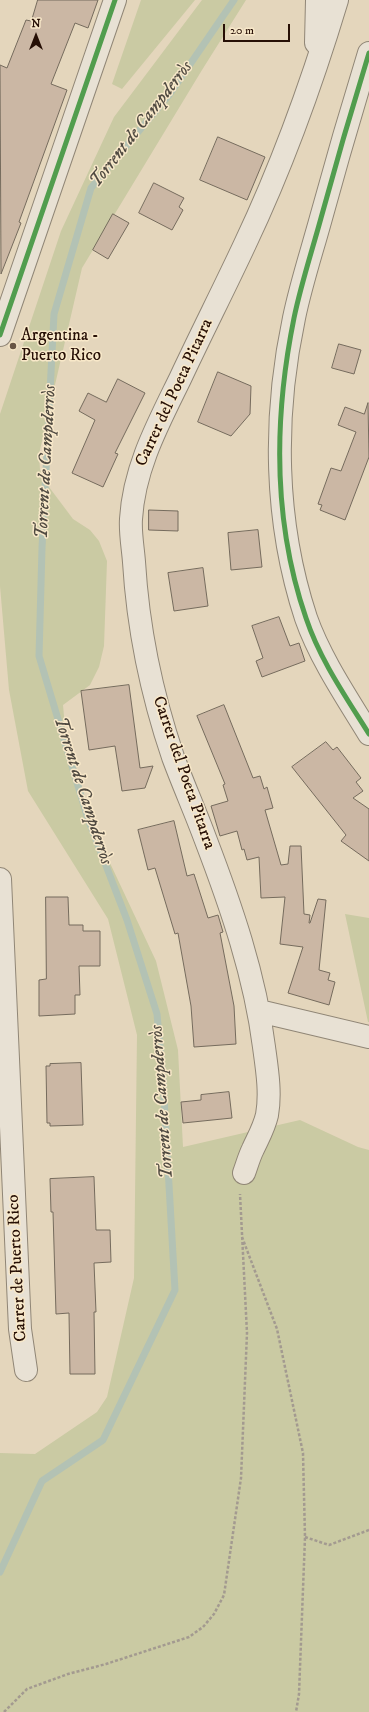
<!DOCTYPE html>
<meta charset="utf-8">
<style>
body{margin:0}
#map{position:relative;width:369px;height:1712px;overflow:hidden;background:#e4d6bc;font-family:"IM FELL DW Pica",serif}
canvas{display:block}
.north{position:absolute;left:16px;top:16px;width:40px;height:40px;-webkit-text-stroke:3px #f8e8c9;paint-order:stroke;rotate:0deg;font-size:11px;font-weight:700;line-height:16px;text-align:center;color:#260f05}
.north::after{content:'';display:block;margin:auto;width:14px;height:18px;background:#260f05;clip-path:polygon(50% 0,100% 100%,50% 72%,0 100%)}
.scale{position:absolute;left:223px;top:24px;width:67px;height:18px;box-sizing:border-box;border:2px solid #260f05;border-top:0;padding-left:5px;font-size:12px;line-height:14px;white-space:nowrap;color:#260f05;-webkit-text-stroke:3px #f8e8c9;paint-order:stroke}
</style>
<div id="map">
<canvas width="369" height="1712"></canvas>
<div class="north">N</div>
<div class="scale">20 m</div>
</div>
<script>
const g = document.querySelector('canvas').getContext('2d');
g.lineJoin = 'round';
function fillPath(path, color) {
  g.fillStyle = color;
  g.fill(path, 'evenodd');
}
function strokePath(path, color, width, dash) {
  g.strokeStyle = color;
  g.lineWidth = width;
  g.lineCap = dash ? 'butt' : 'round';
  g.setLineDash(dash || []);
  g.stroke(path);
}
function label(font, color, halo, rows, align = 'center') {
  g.font = font + ' "IM FELL DW Pica",serif';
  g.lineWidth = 3;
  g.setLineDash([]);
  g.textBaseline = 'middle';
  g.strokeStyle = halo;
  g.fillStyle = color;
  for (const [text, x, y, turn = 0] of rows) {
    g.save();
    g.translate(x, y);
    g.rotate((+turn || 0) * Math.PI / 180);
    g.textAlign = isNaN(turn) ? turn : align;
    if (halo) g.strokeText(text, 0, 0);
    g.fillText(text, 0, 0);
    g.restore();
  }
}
const green = new Path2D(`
 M141 0H195L122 89 112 84Z
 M202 0H246L202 70 82 268 39 454 40 470 46 483 73 519 90 530 99 541 107 561 104 646 99 667 90 685 63 705 67 749 102 846 156 961 178 1050 183 1147 300 1120 358 1147 369 1150V1712H0V1453L35 1454 97 1412 107 1397 134 1278 137 1035 108 919 28 791 9 690 0 586V414L61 231 114 117Z
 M345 914 369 918V1022H368Z`);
const stream = new Path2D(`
 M0 1572 42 1481 103 1440 175 1290 163 1080 157 1014 127 920 88 819 39 656 42 548 54 314 91 188 169 95 234 0`);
const building = new Path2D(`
 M38 0H98L88 28 75 23 51 84 67 90 19 222 21 223 1 274 0 65 7 68 26 20 31 21Z
 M218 137 265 157 247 200 200 180Z
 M154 183 184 198 179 207 183 210 172 230 139 213Z
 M113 214 129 223 108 259 93 250Z
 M339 344 361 350 354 374 332 368Z
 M218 372 251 386 250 414 231 436 198 422Z
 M118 379 145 393 115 453 118 454 103 487 72 473 95 420 79 411 88 393 106 402Z
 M368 403 369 457 345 520 320 510 322 505 318 504 331 468 341 471 356 432 338 425 345 407 364 414Z
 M149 510 178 511V531L149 530Z
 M258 530 262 567 231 570 228 533Z
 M203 568 208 606 174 611 168 573Z
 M279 617 290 646 299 643 305 661 262 677 256 661 263 658 252 626Z
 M129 685 140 768 153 766 145 788 122 791 115 746 89 750 81 691Z
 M224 705 253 778 260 776 264 789 267 787 273 808 265 810 281 865 288 864 290 846H301L304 914 310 915 309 923H310L318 899 326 900 319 970 330 973 328 980 335 982 329 1005 288 993 303 947 280 944 285 897 261 898 259 857 247 860 244 849 242 850 237 831 220 836 211 806 228 801 223 785 225 784 197 716Z
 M326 742 333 750 337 747 361 778 356 782 363 791 353 798 369 809V861L341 841 346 835 292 767Z
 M174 821 187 876 194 874 208 918 218 915 223 932 220 933 234 1006 236 1044 194 1047 191 1006 178 933 175 934 155 868 148 870 138 830Z
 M46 897H68L69 925H83V931H100V966H79L80 995H75V1014L39 1016V980L46 979Z
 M81 1063 83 1125 50 1126V1123H47L46 1066H50V1064Z
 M229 1092 232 1118 183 1123 181 1102 201 1100V1095Z
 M94 1177 96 1230H110L111 1262 94 1263 96 1312H94L95 1374H70L69 1313 56 1314 53 1212H51L50 1179Z`);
const path = new Path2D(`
 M242 1237 277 1329 303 1453 305 1537 299 1694 296 1712
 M305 1537 329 1545 369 1530
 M4 1712 27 1689 68 1674 106 1664 189 1637 203 1627 214 1614 224 1595 241 1478 247 1333 240 1194`);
const street = new Path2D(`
 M316 43 317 0
 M369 53C352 108 336 163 321 218 312 251 301 284 294 318 273 417 274 521 306 618 320 658 347 698 369 734
 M0 335 115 0
 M0 879 20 1329 26 1370
 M259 1011 369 1037
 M244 1173C247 1165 249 1157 253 1149 258 1138 264 1128 267 1115 271 1093 267 1069 264 1047 255 975 231 906 205 838 195 811 183 784 173 757 152 695 138 628 134 562 133 548 130 533 131 519 134 468 158 424 180 379 201 334 224 289 245 244 282 166 312 83 337 0`);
const bus1 = new Path2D(`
 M369 53C352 108 336 163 321 218 312 251 301 284 294 318 274 417 273 522 306 618 320 660 346 697 369 734
 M0 335 115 0`);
const markers = [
 [13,346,4,"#685545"]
];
const poiNames = [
 ["Argentina -",21,336],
 ["Puerto Rico",21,356]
];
const streetNames = [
 ["Carrer del Poeta Pitarra",175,393,-65],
 ["Carrer del Poeta Pitarra",183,773,71],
 ["Carrer de Puerto Rico",18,1268,-93]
];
const waterNames = [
 ["Torrent de Campderròs",142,125,-52],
 ["Torrent de Campderròs",47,462,-87],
 ["Torrent de Campderròs",82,791,72],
 ["Torrent de Campderròs",163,1102,-94]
];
fillPath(green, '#cacaa3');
strokePath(stream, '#b3c2b4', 7);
fillPath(building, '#cbb7a4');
strokePath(building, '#756b5d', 1);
strokePath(street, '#908676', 24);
strokePath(path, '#a39a90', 2.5, [3, 2]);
strokePath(street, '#e8e1d4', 22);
strokePath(bus1, '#519d4e', 5);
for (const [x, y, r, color] of markers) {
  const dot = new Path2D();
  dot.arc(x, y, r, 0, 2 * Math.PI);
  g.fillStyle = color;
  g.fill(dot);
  strokePath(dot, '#f8e8c9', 1.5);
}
label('17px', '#260f05', '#f8e8c9', poiNames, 'left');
label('17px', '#260f05', '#f8e8c9', streetNames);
label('italic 18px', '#504a41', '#f8e8c9', waterNames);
</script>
